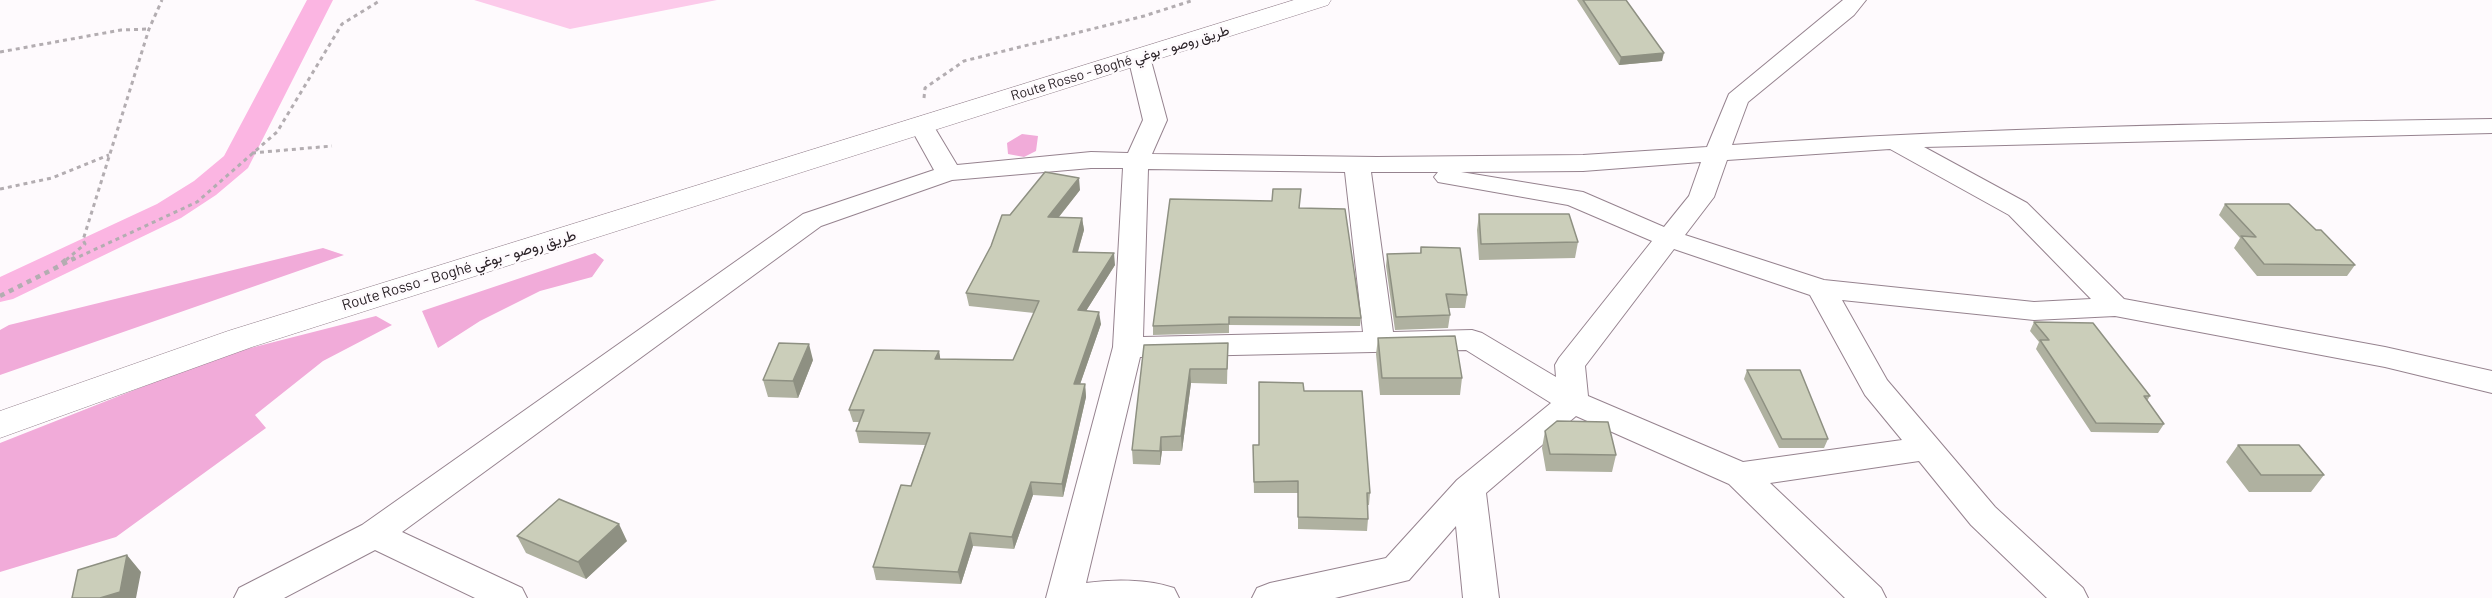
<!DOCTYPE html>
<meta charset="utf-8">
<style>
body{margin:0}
canvas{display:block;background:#fefafd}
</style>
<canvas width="2492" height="598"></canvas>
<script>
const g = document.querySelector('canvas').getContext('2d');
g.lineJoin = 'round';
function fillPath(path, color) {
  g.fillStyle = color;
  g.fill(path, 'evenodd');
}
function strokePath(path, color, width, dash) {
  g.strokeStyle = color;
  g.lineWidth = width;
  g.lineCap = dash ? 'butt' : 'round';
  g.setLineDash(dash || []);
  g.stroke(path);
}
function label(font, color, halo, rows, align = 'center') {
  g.font = font + ' Barlow,Vazirmatn,sans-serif';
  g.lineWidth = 5;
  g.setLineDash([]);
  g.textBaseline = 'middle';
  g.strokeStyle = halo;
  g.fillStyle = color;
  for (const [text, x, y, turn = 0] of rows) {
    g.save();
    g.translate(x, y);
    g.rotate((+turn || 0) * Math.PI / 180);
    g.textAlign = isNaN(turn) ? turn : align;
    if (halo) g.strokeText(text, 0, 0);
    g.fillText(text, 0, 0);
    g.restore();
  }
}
const green = new Path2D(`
 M474 0H717L570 29Z`);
const forest = new Path2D(`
 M1022 134 1038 136 1036 151 1024 157 1008 154 1007 143Z
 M323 248 344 255 0 375V330L9 325Z
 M595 253 604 260 592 277 540 291 480 321 438 348 422 311Z
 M376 316 392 325 323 361 255 415 266 428 116 537 0 572V443L223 355Z`);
const canal = new Path2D(`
 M307 0H333L248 168 216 195 181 218 13 299 0 302V277L157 204 194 181 224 156Z`);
const pathFar1 = new Path2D(`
 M0 52 121 30 149 29
 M924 98 925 88 964 61 1144 16 1194 0
 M252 153 332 146
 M0 189 52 178 109 155
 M66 260 85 244 83 240 149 29 162 0
 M72 260 197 202 277 132 342 24 381 0`);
const path = new Path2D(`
 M62 263 68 258
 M0 296 75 258`);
const street = new Path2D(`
 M1843 0H1866L1854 15 1748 102 1732 145C1985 127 2239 123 2492 119V133L1924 147 2027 203 2124 299 2385 347 2492 371V393L2385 367 2115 316 2034 320 1842 300 1887 380 1995 507 2083 588 2088 598H2047L1971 525 1919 461 1770 483 1881 588 1886 598H1845L1729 484 1576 416 1486 493 1499 598H1463L1456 526 1409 580 1335 598H1252L1257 588 1270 583 1386 558 1457 480 1551 403 1466 350 1140 357 1086 583C1113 579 1148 579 1174 588L1179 598H1046L1113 347 1123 168H1091L952 180 821 226 402 532 522 588 527 598H475L375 550 284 598H234L239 588 362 525 803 214 934 170 909 125 912 120 921 118 930 120 957 165 1091 152 1128 153 1143 120 1128 57 1131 52H1147L1150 57 1167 120 1152 154 1377 157 1583 155 1707 147 1729 94ZM1890 149 2009 215 2091 299 2034 302 1824 280 1685 235 1714 197 1727 160ZM1701 162 1689 196 1664 227 1583 192 1461 172 1583 171ZM1148 169 1345 172 1363 332 1143 337ZM1371 172H1438L1434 177 1438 182 1568 205 1652 241 1559 358 1555 365 1556 377 1482 333 1472 330 1393 332ZM1674 249 1810 295 1865 395 1902 440 1743 462 1588 396 1585 366Z`);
const highway = new Path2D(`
 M1294 0H1331L1328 5 252 347 0 438V411L228 331Z`);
const wall = new Path2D(`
 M1577 0H1626L1662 61 1619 65Z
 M1080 190 1059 217 1082 218 1084 230 1078 252 1115 265 1086 311 1101 324 1080 384H1085L1086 397 1063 497 1033 495 1014 549 973 546 961 584 876 580 873 567 911 486 925 445 859 443 856 431 859 422H853L849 410 939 351 940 359 1013 360 1034 313 969 306 966 293 991 246 1010 215Z
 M2225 204 2316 230 2355 265 2347 276H2257L2234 248 2240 238 2219 215Z
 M1300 208 1361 318 1360 326 1229 325V333L1153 335V326Z
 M1479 214 1578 242 1575 258 1479 260 1477 230Z
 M1421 247 1467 295 1465 308H1448L1450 315 1448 328 1395 330 1386 266 1387 254 1420 253Z
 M2034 322 2150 396 2147 401 2164 424 2158 433 2091 432 2036 349 2039 342 2030 331Z
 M1378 338 1462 378 1460 395H1380L1376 354Z
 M1228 343 1227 384 1191 383 1182 451H1162L1160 465 1133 464 1132 450 1144 345Z
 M813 360 798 398 768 397 763 380Z
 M1747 370 1828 439 1824 448H1779L1744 379Z
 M1304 391 1370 493 1369 505H1368V519L1367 531 1298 529V493H1254L1253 445H1259Z
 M1545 431 1616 455 1612 472 1546 471 1542 448Z
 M2238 445 2324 475 2311 492H2249L2226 462Z
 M517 536 627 541 586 579 526 553Z`);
const shadedWall = new Path2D(`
 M1664 53 1662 61 1619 65 1621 57Z
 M1079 178 1080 190 1050 228 1048 217Z
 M1082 218 1084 230 1074 264 1073 252Z
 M1114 253 1115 265 1079 322 1078 310Z
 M1099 312 1101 324 1076 396 1074 384Z
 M809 344 813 360 798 398 793 381Z
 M939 351 941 363 935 359Z
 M1190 369 1191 383 1182 451 1181 436Z
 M1085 384 1086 397 1063 497 1062 484Z
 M1161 437 1162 451 1160 465V451Z
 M1031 482 1033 495 1014 549 1012 537Z
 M619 524 627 541 586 579 578 562Z
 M970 533 973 546 961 584 958 572Z
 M127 555 141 572 136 598H100Z`);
const building = new Path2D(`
 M1583 0H1626L1664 53 1621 57Z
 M1045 172 1079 178 1048 217 1082 218 1073 252 1114 253 1078 310 1099 312 1074 384H1085L1062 484 1031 482 1012 537 970 533 958 572 873 567 901 485 911 486 930 433 856 431 864 410H849L874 350 939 351 935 359 1013 360 1039 301 966 293 991 246 1002 215H1010Z
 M1273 189H1301L1299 208 1345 209 1361 318 1229 317V324L1153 326 1170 199 1272 201Z
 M2225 204H2289L2316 230H2321L2355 265 2264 264 2241 236 2256 237Z
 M1479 214H1569L1578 242 1481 244Z
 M1421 247 1460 248 1467 295 1446 294 1450 315 1396 317 1387 254 1421 253Z
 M2034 322 2093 323 2150 396H2144L2164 424 2096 423 2040 340H2049Z
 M1455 336 1462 378H1382L1378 338Z
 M779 343 809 344 793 381 763 380Z
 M1228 343 1227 369H1190L1181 436 1161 437 1160 451 1132 450 1144 345Z
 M1747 370H1800L1828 439H1782Z
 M1259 382 1303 383 1304 391H1362L1370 493H1367L1368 519 1298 517V481L1254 482 1253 445H1259Z
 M1557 421 1608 422 1616 455 1550 454 1545 431Z
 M2238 445H2299L2324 475H2261Z
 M559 499 619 524 578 562 517 536Z
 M127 555 120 592 100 598H72L78 570Z`);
const farStreetnames = [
 ["Route Rosso - Boghé طريق روصو - بوغي",1120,63,-17]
];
const streetNames = [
 ["Route Rosso - Boghé طريق روصو - بوغي",459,270,-17]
];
fillPath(green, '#fccaea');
fillPath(forest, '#f1abd9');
fillPath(canal, '#fbb5e2');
strokePath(street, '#96838f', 2);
strokePath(highway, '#96838f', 1);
strokePath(pathFar1, '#b3adb1', 3, [4, 4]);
strokePath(path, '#b3adb1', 4.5, [5, 5]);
fillPath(street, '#fff');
fillPath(highway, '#fff');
fillPath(wall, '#afb1a0');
fillPath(shadedWall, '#8e9082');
fillPath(building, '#cbceba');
strokePath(building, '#8e9082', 1.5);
label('14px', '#292126', '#fefafd', farStreetnames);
label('15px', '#292126', '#fefafd', streetNames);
</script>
